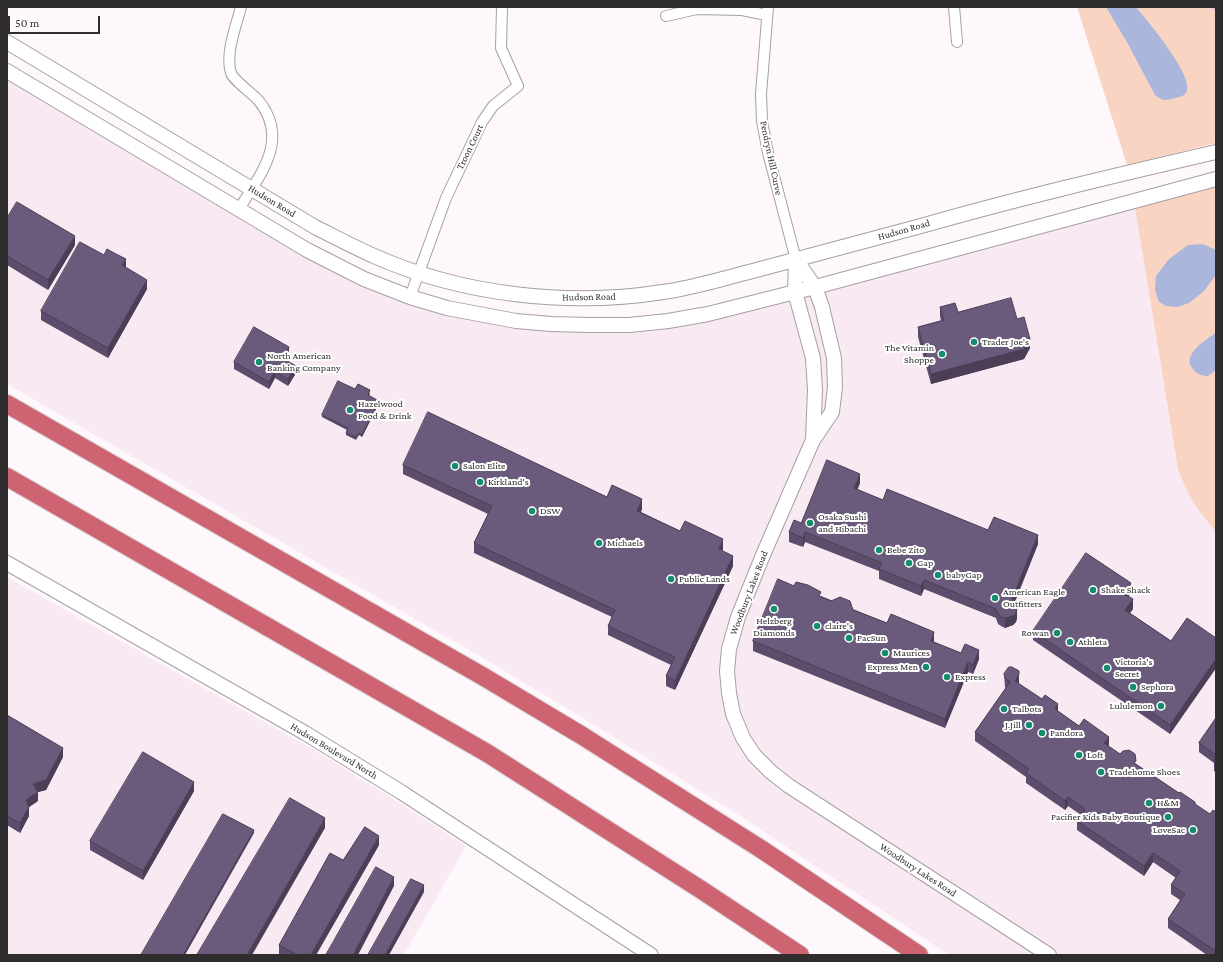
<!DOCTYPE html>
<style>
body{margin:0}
#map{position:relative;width:1223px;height:962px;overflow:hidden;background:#fef7fb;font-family:"Crimson Pro",serif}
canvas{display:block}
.frame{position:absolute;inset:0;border:8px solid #302d2f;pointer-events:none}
.scale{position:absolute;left:8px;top:16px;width:92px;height:18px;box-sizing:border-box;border:2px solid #302d2f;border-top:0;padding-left:5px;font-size:12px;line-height:14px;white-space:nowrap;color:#302d2f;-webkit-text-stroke:3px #fff;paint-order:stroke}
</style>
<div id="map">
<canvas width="1223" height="962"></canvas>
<div class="frame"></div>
<div class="scale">50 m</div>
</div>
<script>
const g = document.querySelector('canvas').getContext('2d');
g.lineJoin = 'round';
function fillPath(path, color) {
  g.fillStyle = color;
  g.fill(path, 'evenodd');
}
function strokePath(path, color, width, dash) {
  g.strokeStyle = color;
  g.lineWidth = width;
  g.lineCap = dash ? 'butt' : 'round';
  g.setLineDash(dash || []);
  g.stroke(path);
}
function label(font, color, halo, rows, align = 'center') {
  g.font = font + ' "Crimson Pro",serif';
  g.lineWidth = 4;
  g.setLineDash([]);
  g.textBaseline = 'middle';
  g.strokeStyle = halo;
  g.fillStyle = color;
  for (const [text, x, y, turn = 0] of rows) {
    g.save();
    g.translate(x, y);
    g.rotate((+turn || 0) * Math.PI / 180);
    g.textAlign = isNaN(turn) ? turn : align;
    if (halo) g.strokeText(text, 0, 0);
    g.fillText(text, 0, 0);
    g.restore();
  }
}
const built = new Path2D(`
 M7 71 332 264 480 315 668 321 1134 201 1178 469 1182 482 1204 518 1216 532V955H949L745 819 570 710 473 652 83 428 7 384Z
 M7 577 321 754 406 807 466 846 404 955H7Z`);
const green = new Path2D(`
 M1077 7H1216V143L1127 165Z
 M1216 186V532C1200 513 1186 494 1178 469L1135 208Z`);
const water = new Path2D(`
 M1106 7H1136C1147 20 1193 75 1187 91 1185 96 1180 97 1175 98 1166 101 1162 101 1155 95L1128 44Z
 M1203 244 1216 250V272L1215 276 1204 291 1189 303 1177 307 1166 306 1159 302 1155 290 1156 276 1169 259 1188 245Z
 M1216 333V370L1208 376C1202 376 1196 374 1192 368 1182 355 1206 339 1216 333Z`);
const stream = new Path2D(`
 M1215 7 1216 9`);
const street = new Path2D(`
 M768 7 761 94 762 121 768 153 796 260
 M954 7 957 42
 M666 16 697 9 742 10 767 15
 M239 209C260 175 290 140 259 101 253 94 233 80 231 73 225 54 236 26 241 7
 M410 297 446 198 482 122 493 106 518 86 501 48 502 7`);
const secondary = new Path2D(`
 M7 42 315 227C335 237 354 247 374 256 462 295 568 307 663 292 692 288 721 279 749 272 807 257 864 241 921 226 1019 198 1117 175 1216 152
 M7 71 307 250 364 279 410 297 447 308 516 321 551 324 589 325H629L668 321 708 314 815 287 1216 179
 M796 260 815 287 822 307 834 358 835 387 832 412 813 440 763 555 738 617 729 649 727 671 729 693 733 714 743 738 754 755 771 772 789 786 1049 955
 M796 260 795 292 813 358 815 390 813 439
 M7 563 305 733 401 792 651 955`);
const highway = new Path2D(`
 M7 404 484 677 581 735 761 849 919 955
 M7 477 487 753 700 889 800 955`);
const wall = new Path2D(`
 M7 218 75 245 48 290 7 265Z
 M126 268 147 289 108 358 41 320V311Z
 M940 307 958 312 1017 319 1030 348 1024 359 931 384 918 337V327L941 321 940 316Z
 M289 354 285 360 296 373 288 386 275 378 269 389 234 369V362Z
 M355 389 370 393 369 396 379 403 362 437 359 435 356 440 346 435V433L347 430 322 417V415Z
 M403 465 607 497 642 509 641 512 680 531 723 549 722 551 733 566 675 690 666 686V676L671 665 608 635V626L612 617 474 553V543L488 514 403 474Z
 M860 483 857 490 883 500 1038 544 1015 602 1017 618 1016 622 1013 625 1005 628 1001 626 998 624 996 618 924 589 921 596 879 579V571L805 542 803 547 789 542V532Z
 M1131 593 1128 597 1133 609 1130 613 1171 641 1216 638V668L1170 734 1033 640V631Z
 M821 596 887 623 934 641V642L961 653 979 659 973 674 968 672 945 728 753 651V641Z
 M1004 674 1120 754 1136 764 1195 804 1216 955H1207L1168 928V919L1180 900 1171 894V885L1176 878 1153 862 1144 876 1077 830V821L1081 815 1068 806 1065 810 1026 783V777L975 741V732L1006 688 1005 687Z
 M7 715 63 757 46 790 38 792V801L29 807V816L20 833 7 825Z
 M1216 718V772L1214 771V763L1199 752V743Z
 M194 791 143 880 90 850V841Z
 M379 845 316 955H281L279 954V945L343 860Z`);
const shadedWall = new Path2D(`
 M75 236V245L48 290V280Z
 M126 259V269L122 265Z
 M147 280V289L108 358V348Z
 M1030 339V348L1024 359 931 384V374Z
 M289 347V354L282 365V358Z
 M296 366V373L288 386V379Z
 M275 371V378L269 389V382Z
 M379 401V403L362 437V435Z
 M860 474V483L854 498V488Z
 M642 499V509L637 520V511Z
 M805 532V542L803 547V538Z
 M1038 535V544L1012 608V599Z
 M723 539V549L719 559V549Z
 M733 556V566L675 690V681Z
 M924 580V589L921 596V586Z
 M1131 583V593L1124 603V594Z
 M1133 599V609L1125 619V610Z
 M1017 608V618L1016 622 1013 625 1005 628V618Z
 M934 632V641L931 650V641Z
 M979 650V659L973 674V665Z
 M1216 659V668L1170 734V725Z
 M968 662V672L945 728V719Z
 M1019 674V684L1015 681Z
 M1058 704V714L1055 709Z
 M1109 737V746L1104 743Z
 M63 748V757L46 790 38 792V801L29 807V816L20 833V823L26 800 33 784Z
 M194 782V791L143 880V871Z
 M1068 797V806L1065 810V801Z
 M325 818V828L252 955H247Z
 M254 830V833L185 955H183Z
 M379 836V845L316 955H311Z
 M1153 853V862L1144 876V866Z
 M394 877V886L358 955H353Z
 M424 885V892L389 955H385Z
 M1216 947V955H1214V950Z`);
const building = new Path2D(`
 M17 202 75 236 48 280 7 256V218Z
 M80 242 104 255 107 249 116 254 126 259 122 265 147 280 108 348 41 311Z
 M1011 298 1017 319 1024 317 1030 339 1024 349 931 374 918 327 944 320 940 307 955 303 958 312Z
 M254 327 289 347 282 358 296 366 288 379 275 371 269 382 234 362Z
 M338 381 355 389 358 384 370 390 368 395 379 401 362 435 359 433 356 437 346 433 348 428 322 415Z
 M428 412 607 497 612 485 642 499 637 511 680 531 685 521 723 539 719 549 733 556 675 681 666 676 675 657 608 626 615 610 474 543 492 506 403 465Z
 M827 460 860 474 854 488 883 500 887 489 988 530 994 517 1038 535 1012 599 1016 604 1017 608 1016 613 1013 616 1005 618 1001 617 998 614 996 609 924 580 921 586 879 569 882 563 805 532 803 538 789 532 794 520 801 523Z
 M1086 553 1131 583 1124 594 1133 599 1125 610 1171 641 1187 618 1216 638V659L1170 725 1033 631Z
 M778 579 794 586 796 582 808 585 821 592 819 596 831 601 840 597 850 601 853 610 887 623 891 614 934 632 931 641 961 653 965 644 979 650 973 665 968 662 945 719 753 641Z
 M1009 667H1012L1019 671V674L1015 681 1042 699 1045 695 1058 704 1055 709 1079 726 1084 719 1109 737 1104 743 1120 754 1123 751 1129 750 1135 754 1136 761 1134 763 1179 793 1180 792 1195 802V804L1210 814 1213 810 1216 812V947L1214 950 1168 919 1185 894 1171 885 1180 871 1153 853 1144 866 1077 821 1085 809 1068 797 1065 801 1026 773 1029 769 975 732 1010 682 1005 678 1004 674Z
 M7 715 63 748 46 780 33 784 38 792 26 800 29 807 20 823 7 816Z
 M1216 718V755L1199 743Z
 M143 752 194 782 143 871 90 841Z
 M1216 758V763L1214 761Z
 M290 798 325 818 247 955H197Z
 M223 814 254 830 183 955H141Z
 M365 827 379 836 311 955H297L279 945 330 853 343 860Z
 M376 867 394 877 353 955H326Z
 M411 879 424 885 385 955H368Z`);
const markers = [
 [974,342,4,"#158c6e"],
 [942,354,4,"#158c6e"],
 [259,362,4,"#158c6e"],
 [350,410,4,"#158c6e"],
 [455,466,4,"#158c6e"],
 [480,482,4,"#158c6e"],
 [532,511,4,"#158c6e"],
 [810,523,4,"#158c6e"],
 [599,543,4,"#158c6e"],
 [879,550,4,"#158c6e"],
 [909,563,4,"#158c6e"],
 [938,575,4,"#158c6e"],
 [671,579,4,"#158c6e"],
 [1093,590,4,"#158c6e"],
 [995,598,4,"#158c6e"],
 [774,609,4,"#158c6e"],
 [817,626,4,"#158c6e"],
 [1057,633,4,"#158c6e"],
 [849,638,4,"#158c6e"],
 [1070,642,4,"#158c6e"],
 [885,653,4,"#158c6e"],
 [926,667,4,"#158c6e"],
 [1107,668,4,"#158c6e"],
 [947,677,4,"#158c6e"],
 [1133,687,4,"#158c6e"],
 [1161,706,4,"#158c6e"],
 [1004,709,4,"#158c6e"],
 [1029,725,4,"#158c6e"],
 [1042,733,4,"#158c6e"],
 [1079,755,4,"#158c6e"],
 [1101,772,4,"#158c6e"],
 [1149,803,4,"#158c6e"],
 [1168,817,4,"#158c6e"],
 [1193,830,4,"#158c6e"]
];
const streetNames = [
 ["Troon Court",470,147,-64],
 ["Pendryn Hill Curve",771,158,78],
 ["Hudson Road",272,201,31],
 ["Hudson Road",904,230,-16],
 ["Hudson Road",589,297,-1],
 ["Woodbury Lakes Road",749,593,-69],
 ["Hudson Boulevard North",334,751,31],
 ["Woodbury Lakes Road",918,870,33]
];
const poiNames = [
 ["Trader Joe's",982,342],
 ["The Vitamin",934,348,"right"],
 ["Shoppe",934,360,"right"],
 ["North American",267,356],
 ["Banking Company",267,368],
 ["Hazelwood",358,404],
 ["Food & Drink",358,416],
 ["Salon Elite",463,466],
 ["Kirkland's",488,482],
 ["DSW",540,511],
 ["Osaka Sushi",818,517],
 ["and Hibachi",818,529],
 ["Michaels",607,543],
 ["Bebe Zito",887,550],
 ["Gap",917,563],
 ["babyGap",946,575],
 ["Public Lands",679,579],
 ["Shake Shack",1101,590],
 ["American Eagle",1003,592],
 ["Outfitters",1003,604],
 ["Helzberg",774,621,"center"],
 ["Diamonds",774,633,"center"],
 ["claire's",825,626],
 ["Rowan",1049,633,"right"],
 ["PacSun",857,638],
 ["Athleta",1078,642],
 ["Maurices",893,653],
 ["Victoria's",1115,662],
 ["Secret",1115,674],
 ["Express Men",918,667,"right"],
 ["Express",955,677],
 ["Sephora",1141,687],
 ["Lululemon",1153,706,"right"],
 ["Talbots",1012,709],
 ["J.Jill",1021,725,"right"],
 ["Pandora",1050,733],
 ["Loft",1087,755],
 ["Tradehome Shoes",1109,772],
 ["H&M",1157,803],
 ["Pacifier Kids Baby Boutique",1160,817,"right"],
 ["LoveSac",1185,830,"right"]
];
fillPath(built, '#f8e9f2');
fillPath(green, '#f9d4c2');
fillPath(water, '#abb6dc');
strokePath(stream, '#abb6dc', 3.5);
strokePath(street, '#a69fa4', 12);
strokePath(secondary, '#a69fa4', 16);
strokePath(highway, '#d6d5d5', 20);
strokePath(street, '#fff', 10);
strokePath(secondary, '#fff', 14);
strokePath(highway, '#ce6472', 18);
fillPath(wall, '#5b4d6b');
fillPath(shadedWall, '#4a3f57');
fillPath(building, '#6a5a7c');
strokePath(building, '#4a3f57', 1);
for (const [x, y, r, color] of markers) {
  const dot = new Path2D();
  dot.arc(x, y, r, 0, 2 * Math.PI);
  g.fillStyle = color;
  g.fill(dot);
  strokePath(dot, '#fff', 1.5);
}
label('10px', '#302d2f', '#fff', streetNames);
label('10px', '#302d2f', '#fff', poiNames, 'left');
</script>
